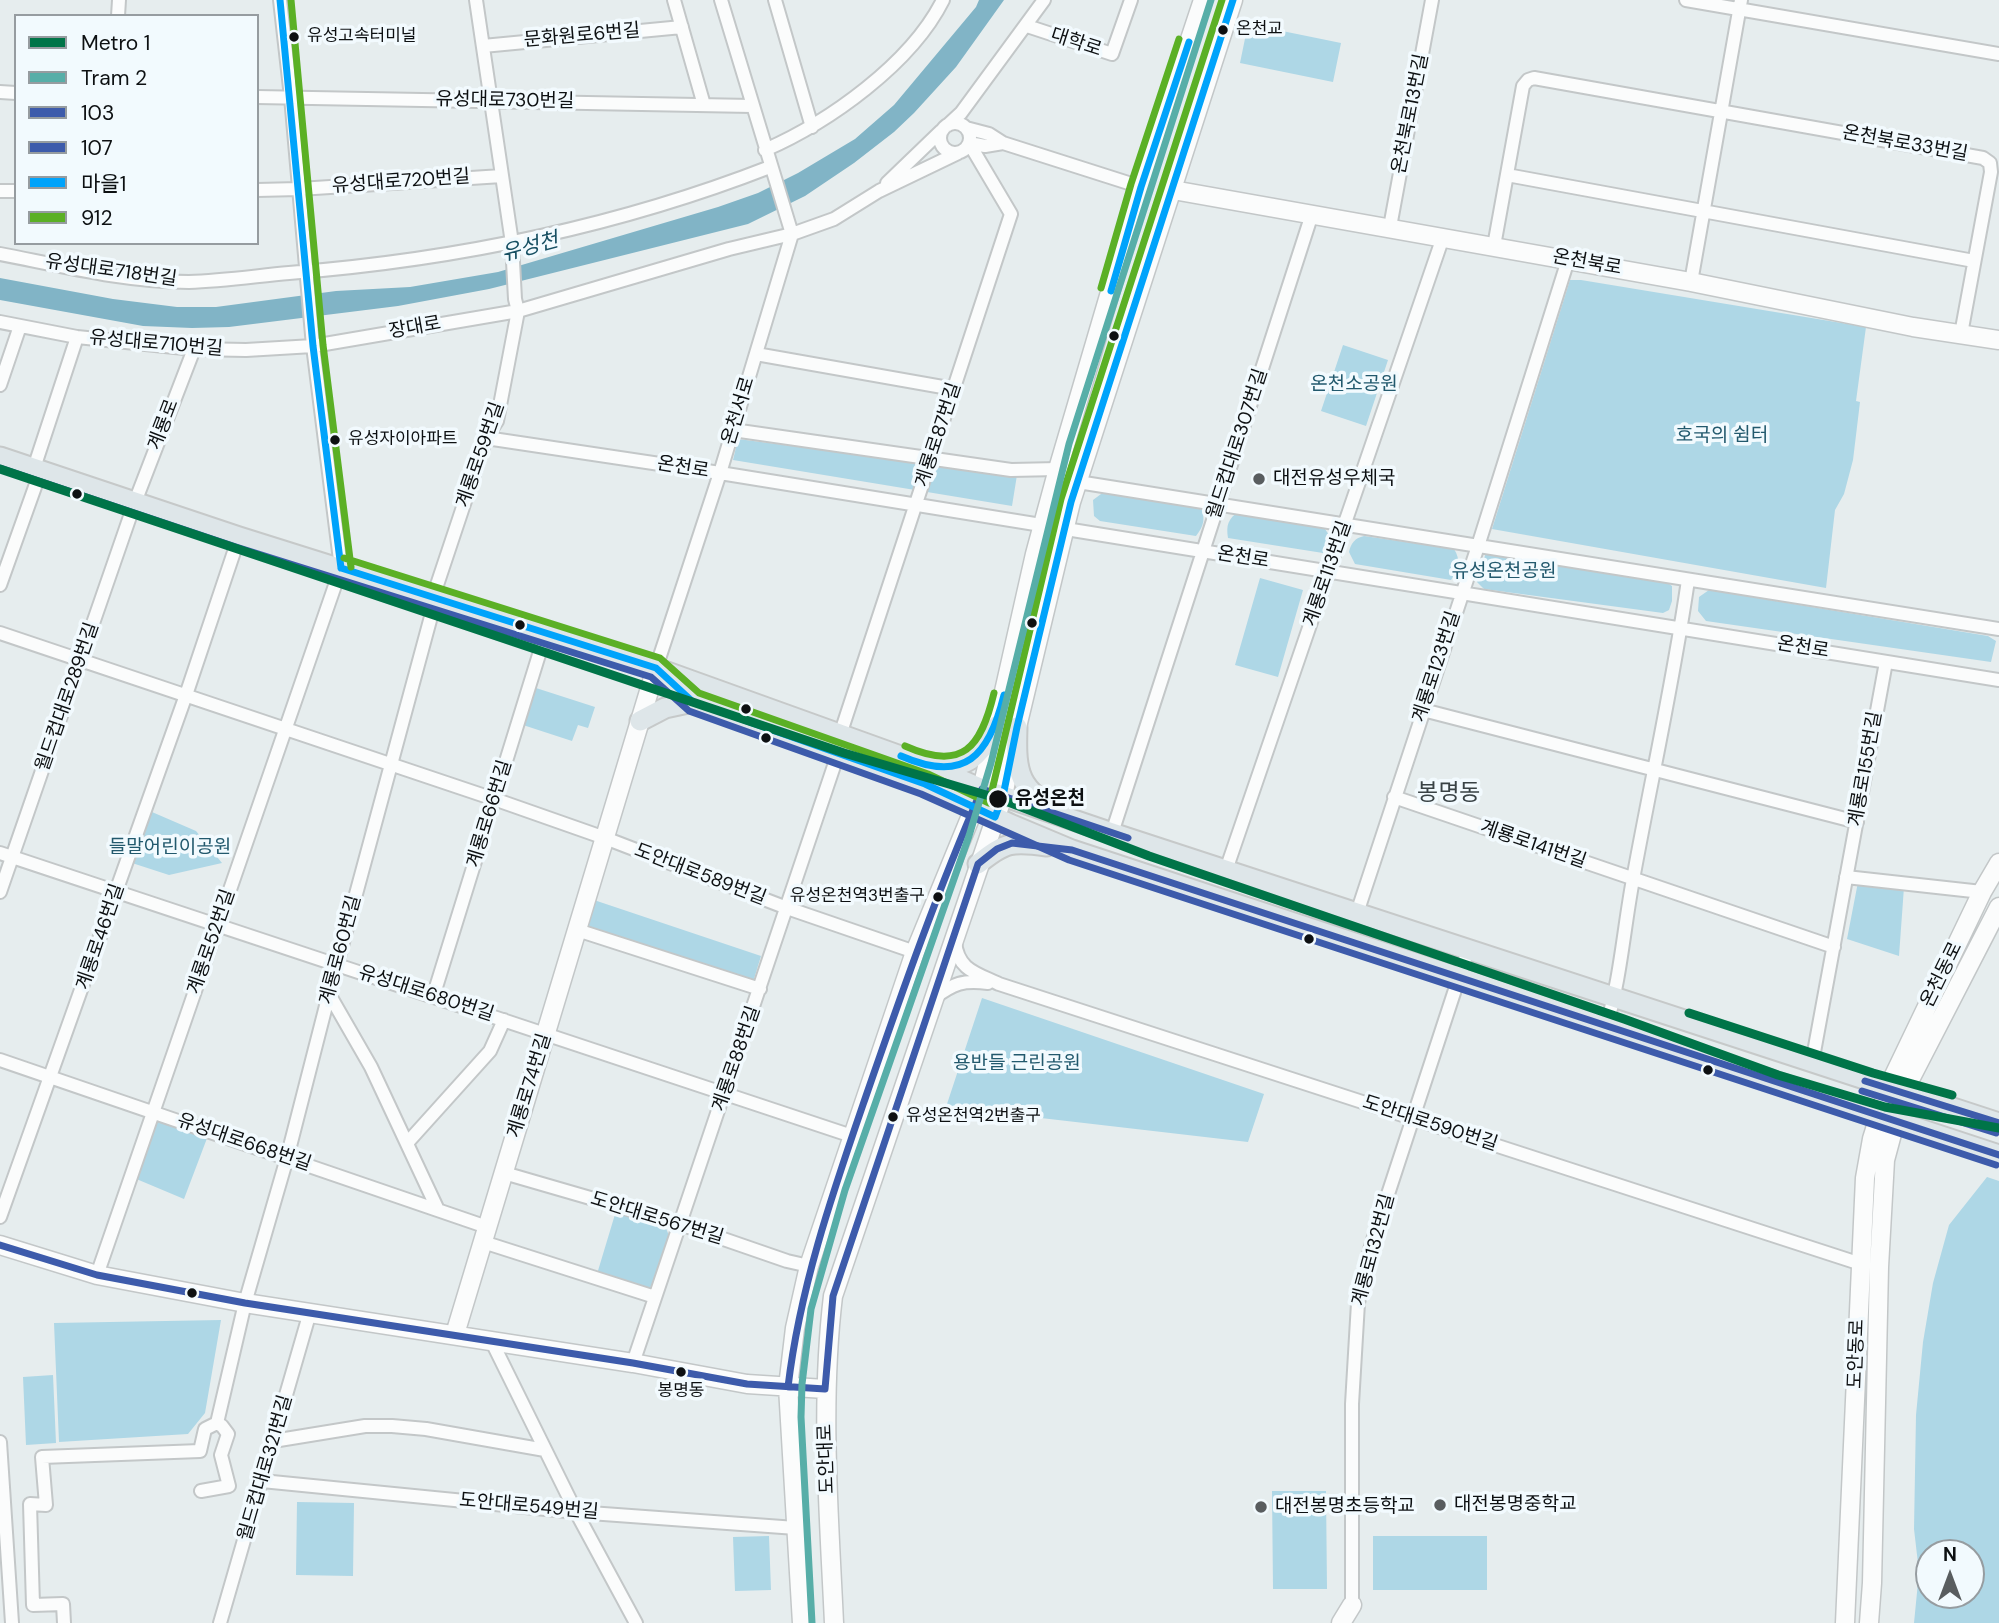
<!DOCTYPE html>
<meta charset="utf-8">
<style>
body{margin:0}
#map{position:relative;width:1999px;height:1623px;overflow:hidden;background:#e6edee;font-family:"DM Sans","Noto Sans KR",sans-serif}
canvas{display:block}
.legend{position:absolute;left:14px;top:14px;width:245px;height:231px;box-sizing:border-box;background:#f2fafe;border:2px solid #969ca0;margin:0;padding:9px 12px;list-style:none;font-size:21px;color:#0d1012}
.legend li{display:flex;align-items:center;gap:14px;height:35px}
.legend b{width:35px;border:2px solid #969ca0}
.north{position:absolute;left:1915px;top:1539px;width:70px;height:70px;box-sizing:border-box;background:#f2fafe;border:2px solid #969ca0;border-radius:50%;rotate:0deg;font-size:19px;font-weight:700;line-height:28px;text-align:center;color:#0d1012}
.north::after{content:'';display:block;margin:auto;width:24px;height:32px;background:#595d5f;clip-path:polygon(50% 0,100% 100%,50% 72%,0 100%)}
</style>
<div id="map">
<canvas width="1999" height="1623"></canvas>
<ul class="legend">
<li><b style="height:9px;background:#007448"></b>Metro 1</li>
<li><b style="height:9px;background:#57aea8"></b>Tram 2</li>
<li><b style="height:9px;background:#3d5bab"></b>103</li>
<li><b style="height:9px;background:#3d5bab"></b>107</li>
<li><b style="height:9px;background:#00a3fb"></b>마을1</li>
<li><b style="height:9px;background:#5bb025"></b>912</li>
</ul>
<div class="north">N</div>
</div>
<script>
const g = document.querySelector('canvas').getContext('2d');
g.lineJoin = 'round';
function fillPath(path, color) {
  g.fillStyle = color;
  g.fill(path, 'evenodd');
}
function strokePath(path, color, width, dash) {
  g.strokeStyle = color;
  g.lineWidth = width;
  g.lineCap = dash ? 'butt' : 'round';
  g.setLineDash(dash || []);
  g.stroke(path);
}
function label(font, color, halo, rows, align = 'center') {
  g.font = font + ' "DM Sans","Noto Sans KR",sans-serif';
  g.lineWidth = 7;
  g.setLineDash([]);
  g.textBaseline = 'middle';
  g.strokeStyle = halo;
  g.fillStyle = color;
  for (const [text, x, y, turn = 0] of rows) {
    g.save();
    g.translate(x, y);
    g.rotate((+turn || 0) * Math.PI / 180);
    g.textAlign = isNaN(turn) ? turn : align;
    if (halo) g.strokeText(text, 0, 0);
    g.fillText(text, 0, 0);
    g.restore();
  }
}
const green = new Path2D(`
 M1248 24 1341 43 1333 82 1240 63Z
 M1570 280H1581L1866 327 1856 401 1860 402 1853 460 1844 494 1835 510 1826 588 1492 529Z
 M1343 345 1388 360 1366 426 1321 411Z
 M738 439 1017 475 1012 506 733 460Z
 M1107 493 1200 506C1206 518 1204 526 1196 536L1100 521 1094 516 1093 500 1101 494Z
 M1239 511 1323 526 1329 535 1330 544 1323 553 1228 538C1226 525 1228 519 1239 511Z
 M1364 536 1454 549C1461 560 1459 569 1451 580L1355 564 1349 552C1351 543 1355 538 1364 536Z
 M1487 549 1665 581 1672 586V601L1669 610 1663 613 1484 589 1477 582Z
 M1260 578 1303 590 1278 677 1235 665Z
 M1709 590 1988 636 1996 641 1991 662 1706 621 1698 611 1699 597Z
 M536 688 595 707 588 728 578 725 572 741 523 725Z
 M152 812 196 831 222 863 169 875 132 863Z
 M1858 882 1904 887 1899 956 1847 939Z
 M591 899 761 956 754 979 747 983 582 928Z
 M982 998 1264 1094 1248 1142 946 1107Z
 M156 1119 209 1133 184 1199 134 1178Z
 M1987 1177 1999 1181V1623H1914L1919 1572 1914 1529 1916 1415 1923 1342 1933 1283 1949 1225ZM1929 1553H1971V1595H1929Z
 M616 1211 665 1226 670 1238 653 1285 647 1289 597 1274Z
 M221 1320 205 1413 188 1434 59 1442 54 1323Z
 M53 1375 56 1443 26 1445 23 1377Z
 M1272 1491H1326L1327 1589H1273Z
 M297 1502 354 1503 353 1576 296 1575Z
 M769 1536 771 1590 735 1591 733 1537Z
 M1373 1536H1487V1590H1373Z`);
const water = new Path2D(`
 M979 0H1004L956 67 914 113 894 132 854 163 805 196 748 224 489 289 398 306 229 327 192 328 143 326 0 300V278L113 299 177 307H216L336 291 410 287 498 272 718 207 758 193 798 173 855 139 894 105 976 7Z`);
const street = new Path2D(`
 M674 0 704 105
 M775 0 812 127
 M1686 0 1999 54
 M118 16 119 0
 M1027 26 1112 54 1131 0
 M483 46 682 27
 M0 92 16 93
 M257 97 752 106
 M940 138a15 15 0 1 1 30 0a15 15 0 1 1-30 0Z
 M948 125 961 113 1044 0
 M966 128 989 134 1003 143 1141 187
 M969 143 985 146 1003 143
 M765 150C829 122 911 64 943 0
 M1507 175 1974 261
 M887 183 941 131
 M257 190 299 189 502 176
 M0 191H16
 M1390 227 1432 0
 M1494 246 1523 86 1528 80 1534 78 1983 158 1990 163 1991 172 1961 334
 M0 254C62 266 126 282 189 282 222 281 256 276 289 273 454 260 616 227 770 167
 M1691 282 1741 0
 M0 322 77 337 194 349 246 350 313 346 518 311 729 249 792 234 834 219 879 191 958 153
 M756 354 954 389
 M0 385 20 326
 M733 430 1011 470 1058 469
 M486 438 720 473 1999 680
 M34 468 77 337
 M1078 482 1999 629
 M0 585 41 470
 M433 597 486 438 497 421 518 311 515 299 512 243 476 0
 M0 633 494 799 605 838 787 908 915 952
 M656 668 720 473 792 234 721 0
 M1423 710 1857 822
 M840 735 1011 214 969 143
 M1394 797 1834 947
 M1112 833 1312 214
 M0 853 852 1136
 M1226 870 1443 237
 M1846 877 1982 892
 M0 892 135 502 194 349
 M1357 913 1478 546 1568 260
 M577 930 760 989
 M955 942C958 970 976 973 999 984L1861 1264
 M329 994 371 1067 438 1210
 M433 997 546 632
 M934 998C954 983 963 980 988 983
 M1606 1027C1621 977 1624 925 1634 874 1652 776 1674 678 1688 580
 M0 1060 487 1227
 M1812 1063 1886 662
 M408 1142 490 1051 504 1020
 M504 1173 680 1224 787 1261 809 1266
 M0 1217 186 695 239 537
 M483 1242 655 1297
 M97 1275 341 568 313 346 291 97 280 0
 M492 1342 576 1512 636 1623
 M633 1363 838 754
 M217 1423 245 1303 287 1158 329 994 436 598
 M273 1441 365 1426H392L426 1429 545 1450
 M0 1442 12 1623
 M262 1481 576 1512 796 1528
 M1352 1605V1404L1358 1303 1371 1246 1468 950
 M64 1623 63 1604 33 1605 30 1504 46 1505 42 1457 200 1451 205 1429 217 1423 222 1426 228 1434 221 1455 229 1486 201 1491
 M220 1623 310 1312`);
const secondary = new Path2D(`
 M1173 190 1691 282 1913 327 1999 340
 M0 1245 97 1275 245 1303 633 1363 747 1384 825 1389
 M455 1334 656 668
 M802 1623 788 1387 795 1328 809 1266 915 952 982 789 1035 554 1058 469 1141 187 1203 0
 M834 1623C829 1514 820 1405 833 1296L1003 796 1017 727 1071 502 1233 0
 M1341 1623 1352 1605
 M1845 1623 1865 1178 1872 1139 1888 1088 1982 892 1999 863
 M1869 1623 1872 1583 1879 1267 1885 1160 1903 1093 1999 907`);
const primary = new Path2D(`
 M0 457 239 537 656 668 931 767 982 789 1112 833 1999 1123
 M664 674 693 702 925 784 1010 824 1072 850 1999 1155
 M640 721 665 708 693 702
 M1017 727C1016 762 1015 789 1052 805
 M936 767C974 768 978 753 998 725
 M978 864C1005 842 1012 841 1047 846`);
const bus1 = new Path2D(`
 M1865 1081 1999 1123
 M0 1245 97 1275 245 1303 633 1363 747 1384 825 1389 833 1296 978 864 997 849 1012 843 1072 850 1999 1155
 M788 1387C800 1286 833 1192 866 1096 902 992 938 889 982 789L1128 838`);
const bus2 = new Path2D(`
 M0 468 236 547 651 677 689 711 921 794 1069 860 1996 1165
 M1862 1091 1996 1133`);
const bus3 = new Path2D(`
 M280 0 313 346 341 568
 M1111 291 1141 187 1189 42
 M341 568 656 668 693 702 925 784 995 817 1003 796 1017 727 1071 502 1233 0
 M901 756C965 784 989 756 1004 695`);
const bus4 = new Path2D(`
 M291 0 323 345 351 567
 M1101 288 1131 184 1179 39
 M344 558 660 658 699 693 928 774 989 803 1061 499 1222 0
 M905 746C963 772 981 747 994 693`);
const tram1 = new Path2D(`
 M812 1623 801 1417 802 1384 811 1309 845 1190 969 836 991 763 1069 444 1211 0`);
const metro1 = new Path2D(`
 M0 469 844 753 1003 800 1149 856 1624 1019 1778 1075 1885 1107 1999 1128
 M1689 1013 1873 1073 1952 1095`);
const markers = [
 [1223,30,6,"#0d1012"],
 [294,37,6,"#0d1012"],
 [1114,336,6,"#0d1012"],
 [335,440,6,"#0d1012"],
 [1259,479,7,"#595d5f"],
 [77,494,6,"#0d1012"],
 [1032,623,6,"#0d1012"],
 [520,625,6,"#0d1012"],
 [746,709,6,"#0d1012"],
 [766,738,6,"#0d1012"],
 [998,799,10,"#0d1012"],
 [938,897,6,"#0d1012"],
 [1309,939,6,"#0d1012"],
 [1708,1070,6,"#0d1012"],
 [893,1117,6,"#0d1012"],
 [192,1293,6,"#0d1012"],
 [681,1372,6,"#0d1012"],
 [1440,1505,7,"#595d5f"],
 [1261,1507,7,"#595d5f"]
];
const busNames = [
 ["온천교",1236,30],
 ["유성고속터미널",307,37],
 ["유성자이아파트",348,440],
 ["유성온천역3번출구",925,897,"right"],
 ["유성온천역2번출구",906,1117],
 ["봉명동",681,1392,"center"]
];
const streetNames = [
 ["문화원로6번길",582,36,-5],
 ["대학로",1076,43,18],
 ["유성대로730번길",505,101,1],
 ["온천북로13번길",1411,114,-79],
 ["온천북로33번길",1905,144,10],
 ["유성대로720번길",401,182,-4],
 ["온천북로",1587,263,10],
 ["유성대로718번길",111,271,8],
 ["장대로",415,328,-10],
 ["유성대로710번길",156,344,5],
 ["온천서로",739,411,-73],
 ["계룡로",164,425,-69],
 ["계룡로87번길",939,435,-72],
 ["월드컵대로307번길",1238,444,-72],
 ["계룡로59번길",481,455,-71],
 ["온천로",683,468,9],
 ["온천로",1243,558,9],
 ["계룡로113번길",1328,574,-71],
 ["온천로",1803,648,9],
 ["계룡로123번길",1437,667,-72],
 ["월드컵대로289번길",68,697,-71],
 ["계룡로155번길",1866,769,-80],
 ["계룡로66번길",490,814,-73],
 ["계룡로141번길",1533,845,19],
 ["도안대로589번길",700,875,21],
 ["계룡로46번길",101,937,-71],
 ["계룡로52번길",212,942,-71],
 ["계룡로60번길",341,950,-75],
 ["온천동로",1942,975,-64],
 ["유성대로680번길",426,994,18],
 ["계룡로88번길",737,1059,-71],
 ["계룡로74번길",530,1086,-73],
 ["도안대로590번길",1430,1124,18],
 ["유성대로668번길",244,1143,19],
 ["도안대로567번길",657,1219,17],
 ["계룡로132번길",1374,1250,-75],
 ["도안동로",1857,1354,-88],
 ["도안대로",827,1459,-92],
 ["월드컵대로321번길",266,1468,-74],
 ["도안대로549번길",529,1507,5]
];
const parkNames = [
 ["온천소공원",1354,385],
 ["호국의 쉼터",1722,436],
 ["유성온천공원",1504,572],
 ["들말어린이공원",170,848],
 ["용반들 근린공원",1017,1064]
];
const poiNames = [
 ["대전유성우체국",1273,479],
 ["대전봉명중학교",1454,1505],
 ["대전봉명초등학교",1275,1507]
];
const stopNames = [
 ["유성온천",1015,799]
];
const waterNames = [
 ["유성천",530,248,-15]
];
const quarterNames = [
 ["봉명동",1449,794]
];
fillPath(green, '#aed7e6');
fillPath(water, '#81b4c6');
strokePath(street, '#c3c7c8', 16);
strokePath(secondary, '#c3c7c8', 21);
strokePath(primary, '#c6c9c9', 23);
strokePath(street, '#fbfcfc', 12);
strokePath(secondary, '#fbfcfc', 18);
strokePath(primary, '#dee6e9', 19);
strokePath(bus1, '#3d5bab', 7);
strokePath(bus2, '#3d5bab', 7);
strokePath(bus3, '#00a3fb', 7);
strokePath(bus4, '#5bb025', 7);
strokePath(tram1, '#57aea8', 7);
strokePath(metro1, '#007448', 9);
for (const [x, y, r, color] of markers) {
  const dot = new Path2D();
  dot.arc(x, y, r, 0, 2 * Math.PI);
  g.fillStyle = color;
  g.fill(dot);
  strokePath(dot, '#f2fafe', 2.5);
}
label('17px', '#0d1012', '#f2fafe', busNames, 'left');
label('19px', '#0d1012', '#f2fafe', streetNames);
label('19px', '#22596d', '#f2fafe', parkNames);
label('19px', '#0d1012', '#f2fafe', poiNames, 'left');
label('bold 19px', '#0d1012', '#f2fafe', stopNames, 'left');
label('italic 21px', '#164f62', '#f2fafe', waterNames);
label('23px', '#394245', '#f2fafe', quarterNames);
</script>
